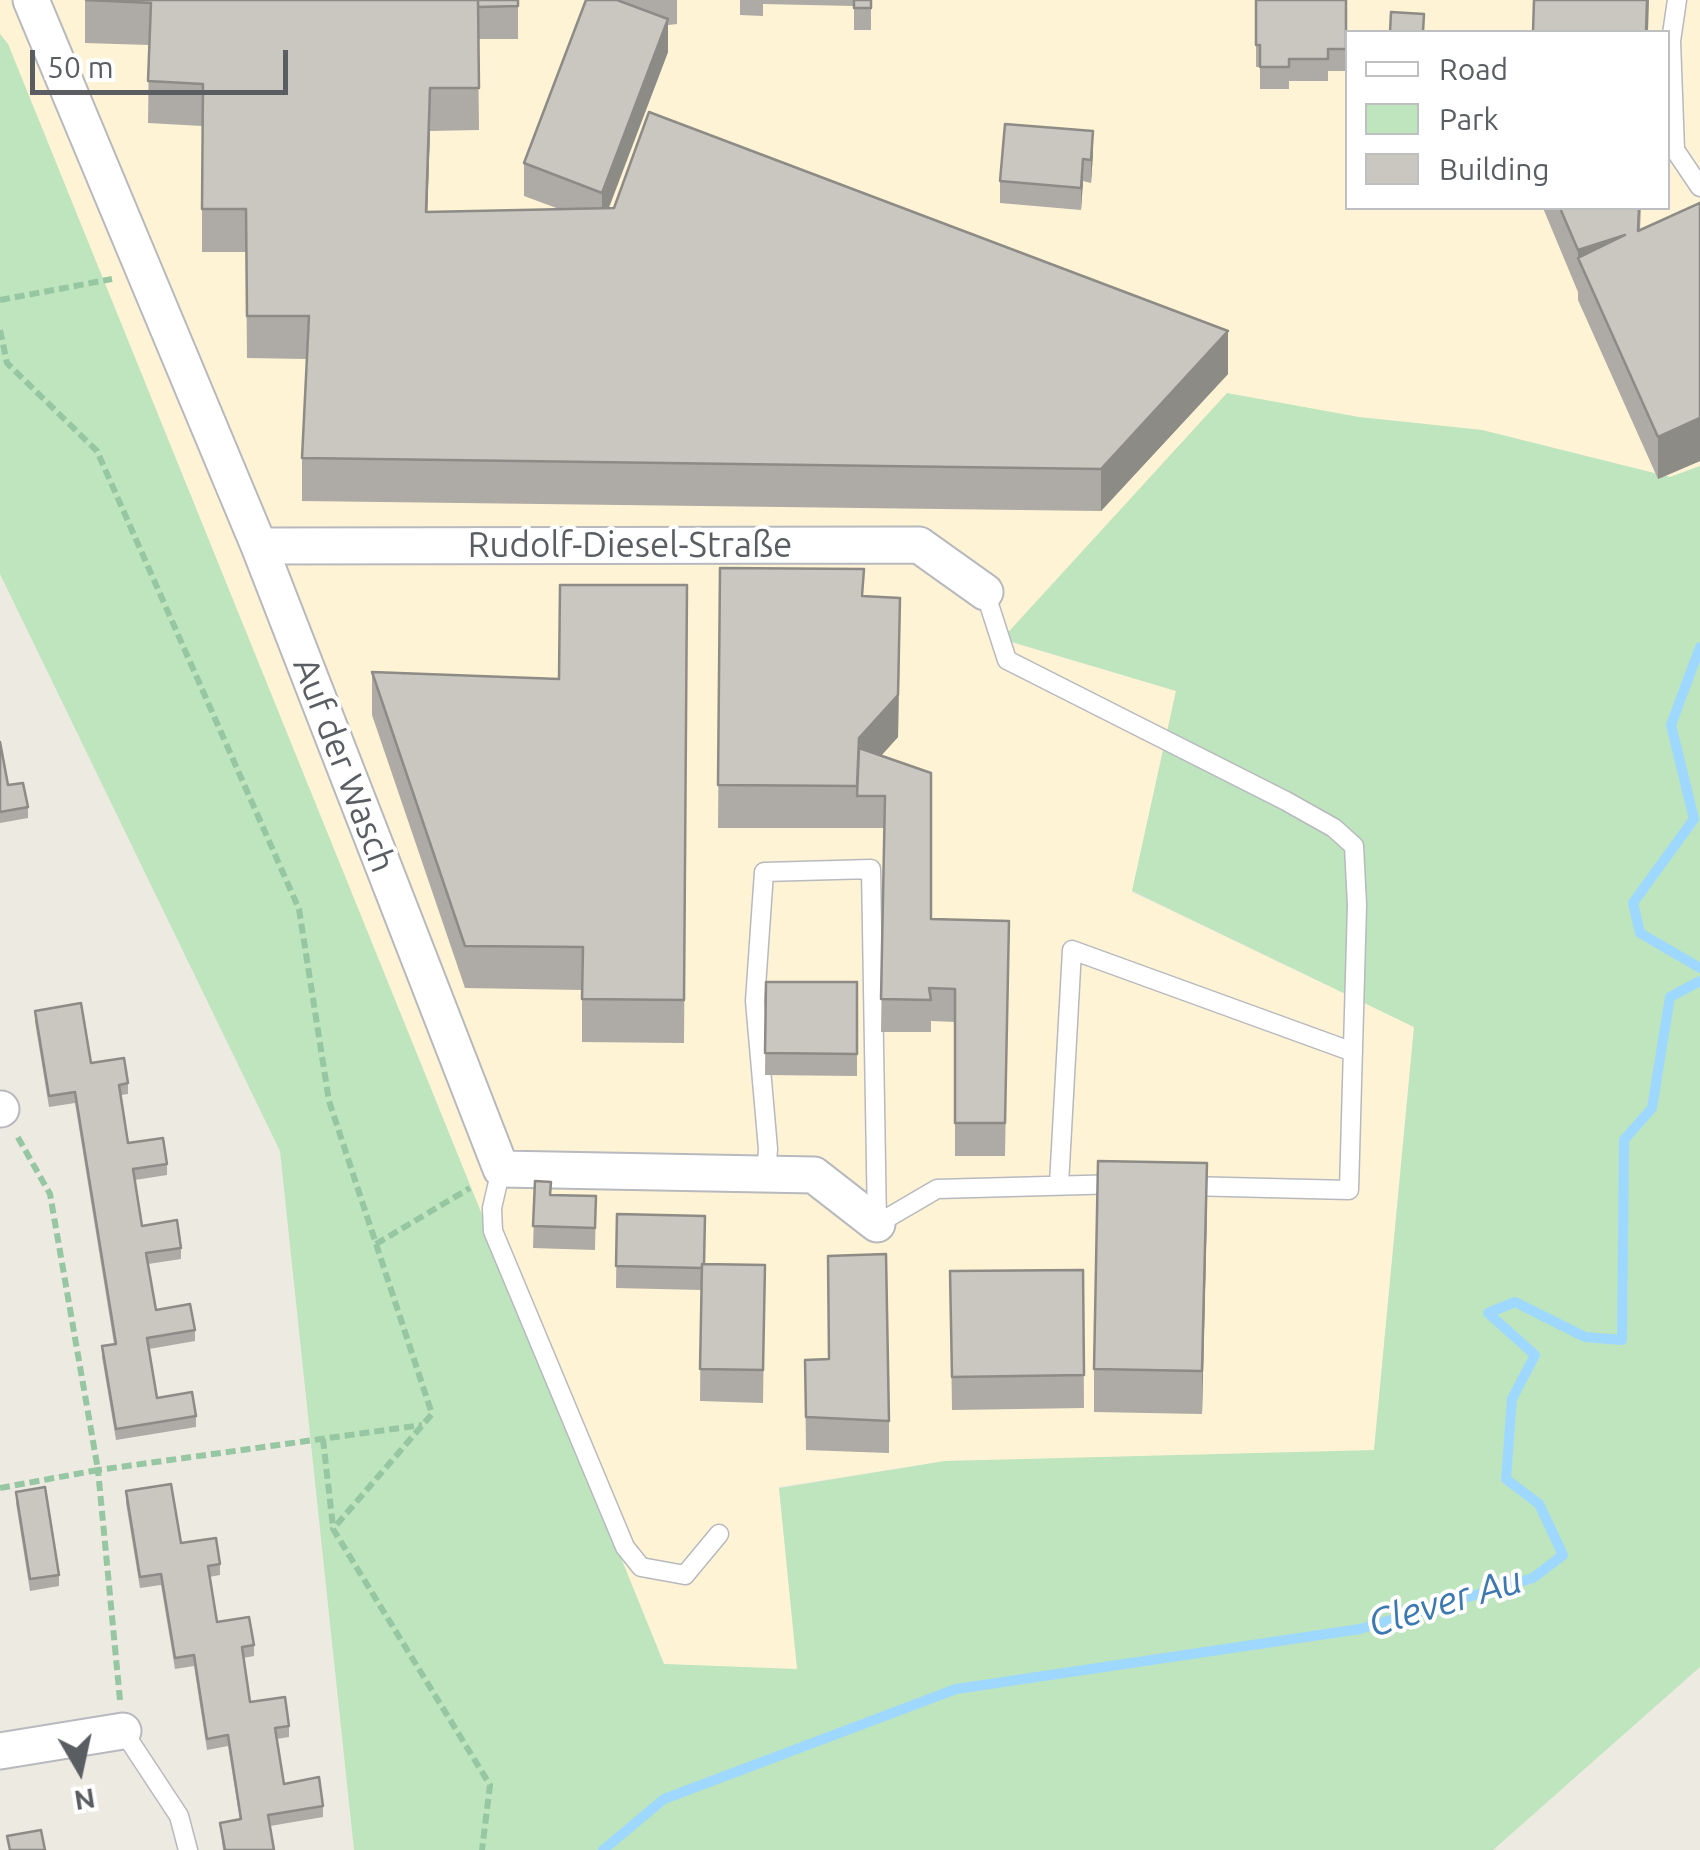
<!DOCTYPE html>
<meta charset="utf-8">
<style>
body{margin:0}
#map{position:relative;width:1700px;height:1850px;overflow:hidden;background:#edeae1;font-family:Ubuntu,sans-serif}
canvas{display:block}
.legend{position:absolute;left:1345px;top:30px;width:325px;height:180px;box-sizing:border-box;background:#fff;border:2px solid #bdbfc0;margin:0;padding:12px 18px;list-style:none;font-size:30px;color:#5a5e62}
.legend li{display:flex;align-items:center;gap:20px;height:50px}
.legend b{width:50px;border:2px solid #bdbfc0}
.north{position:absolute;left:30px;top:1720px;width:100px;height:100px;-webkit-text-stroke:8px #fff;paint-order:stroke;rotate:171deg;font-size:28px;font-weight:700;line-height:40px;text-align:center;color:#5a5e62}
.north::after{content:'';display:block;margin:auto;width:35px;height:45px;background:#5a5e62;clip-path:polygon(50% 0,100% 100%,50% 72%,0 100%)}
.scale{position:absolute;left:30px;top:50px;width:258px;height:45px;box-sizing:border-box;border:5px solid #5a5e62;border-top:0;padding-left:12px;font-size:30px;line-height:35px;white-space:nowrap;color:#5a5e62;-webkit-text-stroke:8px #fff;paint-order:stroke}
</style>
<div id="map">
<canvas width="1700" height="1850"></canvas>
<ul class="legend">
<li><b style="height:12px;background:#fff"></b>Road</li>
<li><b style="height:28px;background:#bee5bd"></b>Park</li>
<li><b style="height:28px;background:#cac6c0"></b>Building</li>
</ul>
<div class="north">N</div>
<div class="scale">50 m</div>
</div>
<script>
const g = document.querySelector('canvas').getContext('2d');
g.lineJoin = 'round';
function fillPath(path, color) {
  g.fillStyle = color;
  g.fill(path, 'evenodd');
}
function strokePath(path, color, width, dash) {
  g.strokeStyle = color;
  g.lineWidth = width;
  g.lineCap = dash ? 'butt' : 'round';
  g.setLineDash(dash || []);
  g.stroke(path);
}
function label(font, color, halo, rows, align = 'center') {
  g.font = font + ' Ubuntu,sans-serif';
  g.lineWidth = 8;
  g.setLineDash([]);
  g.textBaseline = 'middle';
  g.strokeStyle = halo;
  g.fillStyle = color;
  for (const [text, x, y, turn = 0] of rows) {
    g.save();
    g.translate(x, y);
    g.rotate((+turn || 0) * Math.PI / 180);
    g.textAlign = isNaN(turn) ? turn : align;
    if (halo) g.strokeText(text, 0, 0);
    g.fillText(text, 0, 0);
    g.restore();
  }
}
const commercial = new Path2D(`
 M0 0H1700V466L1670 477 1482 430 1359 417 1003 640 1176 691 1132 892 1414 1027 1374 1451 945 1461 779 1487 798 1670 664 1664 8 44 0 34ZM1348 32H1668V208H1348Z`);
const green = new Path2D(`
 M0 34 8 44 664 1664 797 1669 779 1488 945 1461 1374 1450 1414 1027 1132 891 1176 691 1002 639 1227 393 1359 417 1482 430 1670 477 1700 466V1667L1493 1850H354L280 1151 0 574Z`);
const stream = new Path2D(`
 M1700 647 1671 725 1694 819 1633 903 1640 933 1700 968
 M603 1850 664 1799 956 1689 1360 1629 1533 1578 1563 1555 1539 1504 1506 1479 1512 1399 1535 1355 1488 1313 1515 1302 1585 1337 1622 1340 1624 1140 1652 1108 1670 997 1700 981`);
const path = new Path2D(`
 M0 300 112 279
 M0 330 7 363 97 451 299 909 329 1101 432 1414 333 1529 490 1785 482 1850
 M376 1244 470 1188
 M323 1439 333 1527
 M0 1488 98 1470 50 1194 16 1134
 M120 1700 98 1470 422 1425`);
const lane = new Path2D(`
 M1677 0 1671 41 1675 150 1700 187
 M985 592 1007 660 1286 801 1334 828 1354 846 1357 905 1349 1190 1187 1186
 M501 1169 492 1208 493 1231 625 1547 641 1567 685 1575 719 1534
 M766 1174 768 1149 755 1001 764 872 871 869 877 1224 937 1189 1121 1184
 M1059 1184 1072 950 1353 1052
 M123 1731 179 1816 188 1850`);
const street = new Path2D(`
 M31 0 259 546 501 1169 814 1175 877 1224
 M259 546 919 545 985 592
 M0 1109H1
 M0 1751 123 1731`);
const wall = new Path2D(`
 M85 0H518V39H478L479 130 430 131 427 212 559 209 524 196V163L586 0H677V24L668 25V52L609 208 1228 374 1101 511 302 501V458L307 359 247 358 246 252H202V126L148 123 149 45 85 43Z
 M740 0H871V30H854V6L763 4V16L740 15Z
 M1256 0H1346V71H1328V81H1289V89H1260V67H1256Z
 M1093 153 1091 183 1083 181 1081 210 1000 203V181Z
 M1700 203V461L1658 479 1578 300V292L1543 208H1641L1640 230Z
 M720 568 864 596 900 640 898 737 881 756 931 919 1009 921 1005 1156H955V1022L931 1021V1032H881L884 828H718Z
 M687 585 684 1043 582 1042V990L465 988 372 715V672L559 679Z
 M0 742 8 785 28 807V818L0 823Z
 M766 982H857V1076L765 1075Z
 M35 1011 91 1063 128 1083V1094L121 1095 128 1143 167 1164V1175L135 1180 142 1226 181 1248V1259L148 1264 156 1310 195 1330V1341L149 1349 157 1398 196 1416V1427L116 1440 102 1357V1346L114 1344 75 1103 49 1107 35 1022Z
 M535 1181 551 1195 596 1196 595 1250 533 1248Z
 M1207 1206 1202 1414 1094 1412V1369Z
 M617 1214 704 1264 765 1265 763 1403 700 1401 701 1290 616 1288Z
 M1083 1270 1084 1408 952 1410 950 1271Z
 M805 1360 889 1421V1453L806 1450Z
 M126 1491 181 1543 220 1564V1575L209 1577 217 1622 254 1645V1656L243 1658 250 1702 289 1726V1737L277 1739 284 1784 323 1806V1817L270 1826 274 1850H223L220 1823 240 1820 228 1746 207 1750 194 1666 175 1669 161 1585 140 1588 126 1503Z
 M16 1492 59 1575V1586L30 1591 16 1503Z`);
const shadedWall = new Path2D(`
 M1647 0H1649L1648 32H1646Z
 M668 19V52L602 225V193Z
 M430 88V131L426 254V212Z
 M1093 131V153L1091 183V160Z
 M1083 159V181L1081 210V188Z
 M1625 235 1578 258V250Z
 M1228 331V374L1101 511V469Z
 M1700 418V461L1658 479V437Z
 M900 598 898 737 859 780V738Z
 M1207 1163V1206L1202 1414V1371Z`);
const building = new Path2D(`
 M86 0H478L479 88H430L426 212 614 208 649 112 1228 331 1101 469 302 458 309 316H247L246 209H202L203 84 148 81 151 3Z
 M478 0H518V6L478 7Z
 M586 0H617L668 19 602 193 524 163Z
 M854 0H871V8H854Z
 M1256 0H1346V49H1328V59H1289V67H1260V45H1256Z
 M1534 0H1647L1646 32H1533Z
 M1391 12 1424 14 1423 32H1390Z
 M1005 124 1093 131 1091 160 1083 159 1081 188 1000 181Z
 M1700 203V418L1658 437 1578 258 1625 235 1578 250 1560 208H1639L1638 231Z
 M720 568 864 569 862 596 900 598 898 695 859 738 857 786 718 785Z
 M560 585H687L684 1000 582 999 583 947 465 946 372 672 559 679Z
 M0 742 8 785 23 783 28 807 0 812Z
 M859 748 931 773V919L1009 921 1005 1123H955V989L929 988 931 1000 881 999 885 796H857Z
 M766 982H857V1054L765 1053Z
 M81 1003 91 1063 124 1058 128 1083 119 1085 128 1143 163 1138 167 1164 133 1169 142 1226 177 1220 181 1248 146 1253 156 1310 190 1304 195 1330 147 1338 157 1398 192 1392 196 1416 116 1429 102 1346 116 1344 75 1092 49 1096 35 1011Z
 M1098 1161 1207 1163 1202 1371 1094 1369Z
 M535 1181 551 1182 550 1195 596 1196 595 1228 533 1226Z
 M617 1214 705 1216 704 1264H702V1268L616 1266Z
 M886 1254 889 1421 806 1417 805 1360 829 1359 828 1256Z
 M702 1264 765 1265 763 1370 700 1369Z
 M1083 1270 1084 1375 952 1377 950 1271Z
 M171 1484 181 1543 216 1538 220 1564 208 1566 217 1622 249 1617 254 1645 242 1647 250 1702 285 1697 289 1726 275 1728 284 1784 319 1777 323 1806 268 1815 274 1850H225L220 1823 241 1819 228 1735 207 1739 194 1655 175 1658 161 1574 140 1577 126 1491Z
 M45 1487 59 1575 30 1579 16 1492Z
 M41 1830 45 1850H10L7 1836Z`);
const streetNames = [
 ["Rudolf-Diesel-Straße",630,545],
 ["Auf der Wasch",344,765,69]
];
const waterNames = [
 ["Clever Au",1445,1602,-17]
];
fillPath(commercial, '#fef3d5');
fillPath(green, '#bee5bd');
strokePath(stream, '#9fd8ff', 10);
strokePath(lane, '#b7b9be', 21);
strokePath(street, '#b7b9be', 39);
strokePath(path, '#96c6a2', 6, [10, 5]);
strokePath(lane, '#fff', 18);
strokePath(street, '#fff', 35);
fillPath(wall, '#aeaaa5');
fillPath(shadedWall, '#8d8b86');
fillPath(building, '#cac6c0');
strokePath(building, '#8d8b86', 2.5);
label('35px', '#5a5e62', '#fff', streetNames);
label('italic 38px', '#3c78b1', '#fff', waterNames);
</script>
